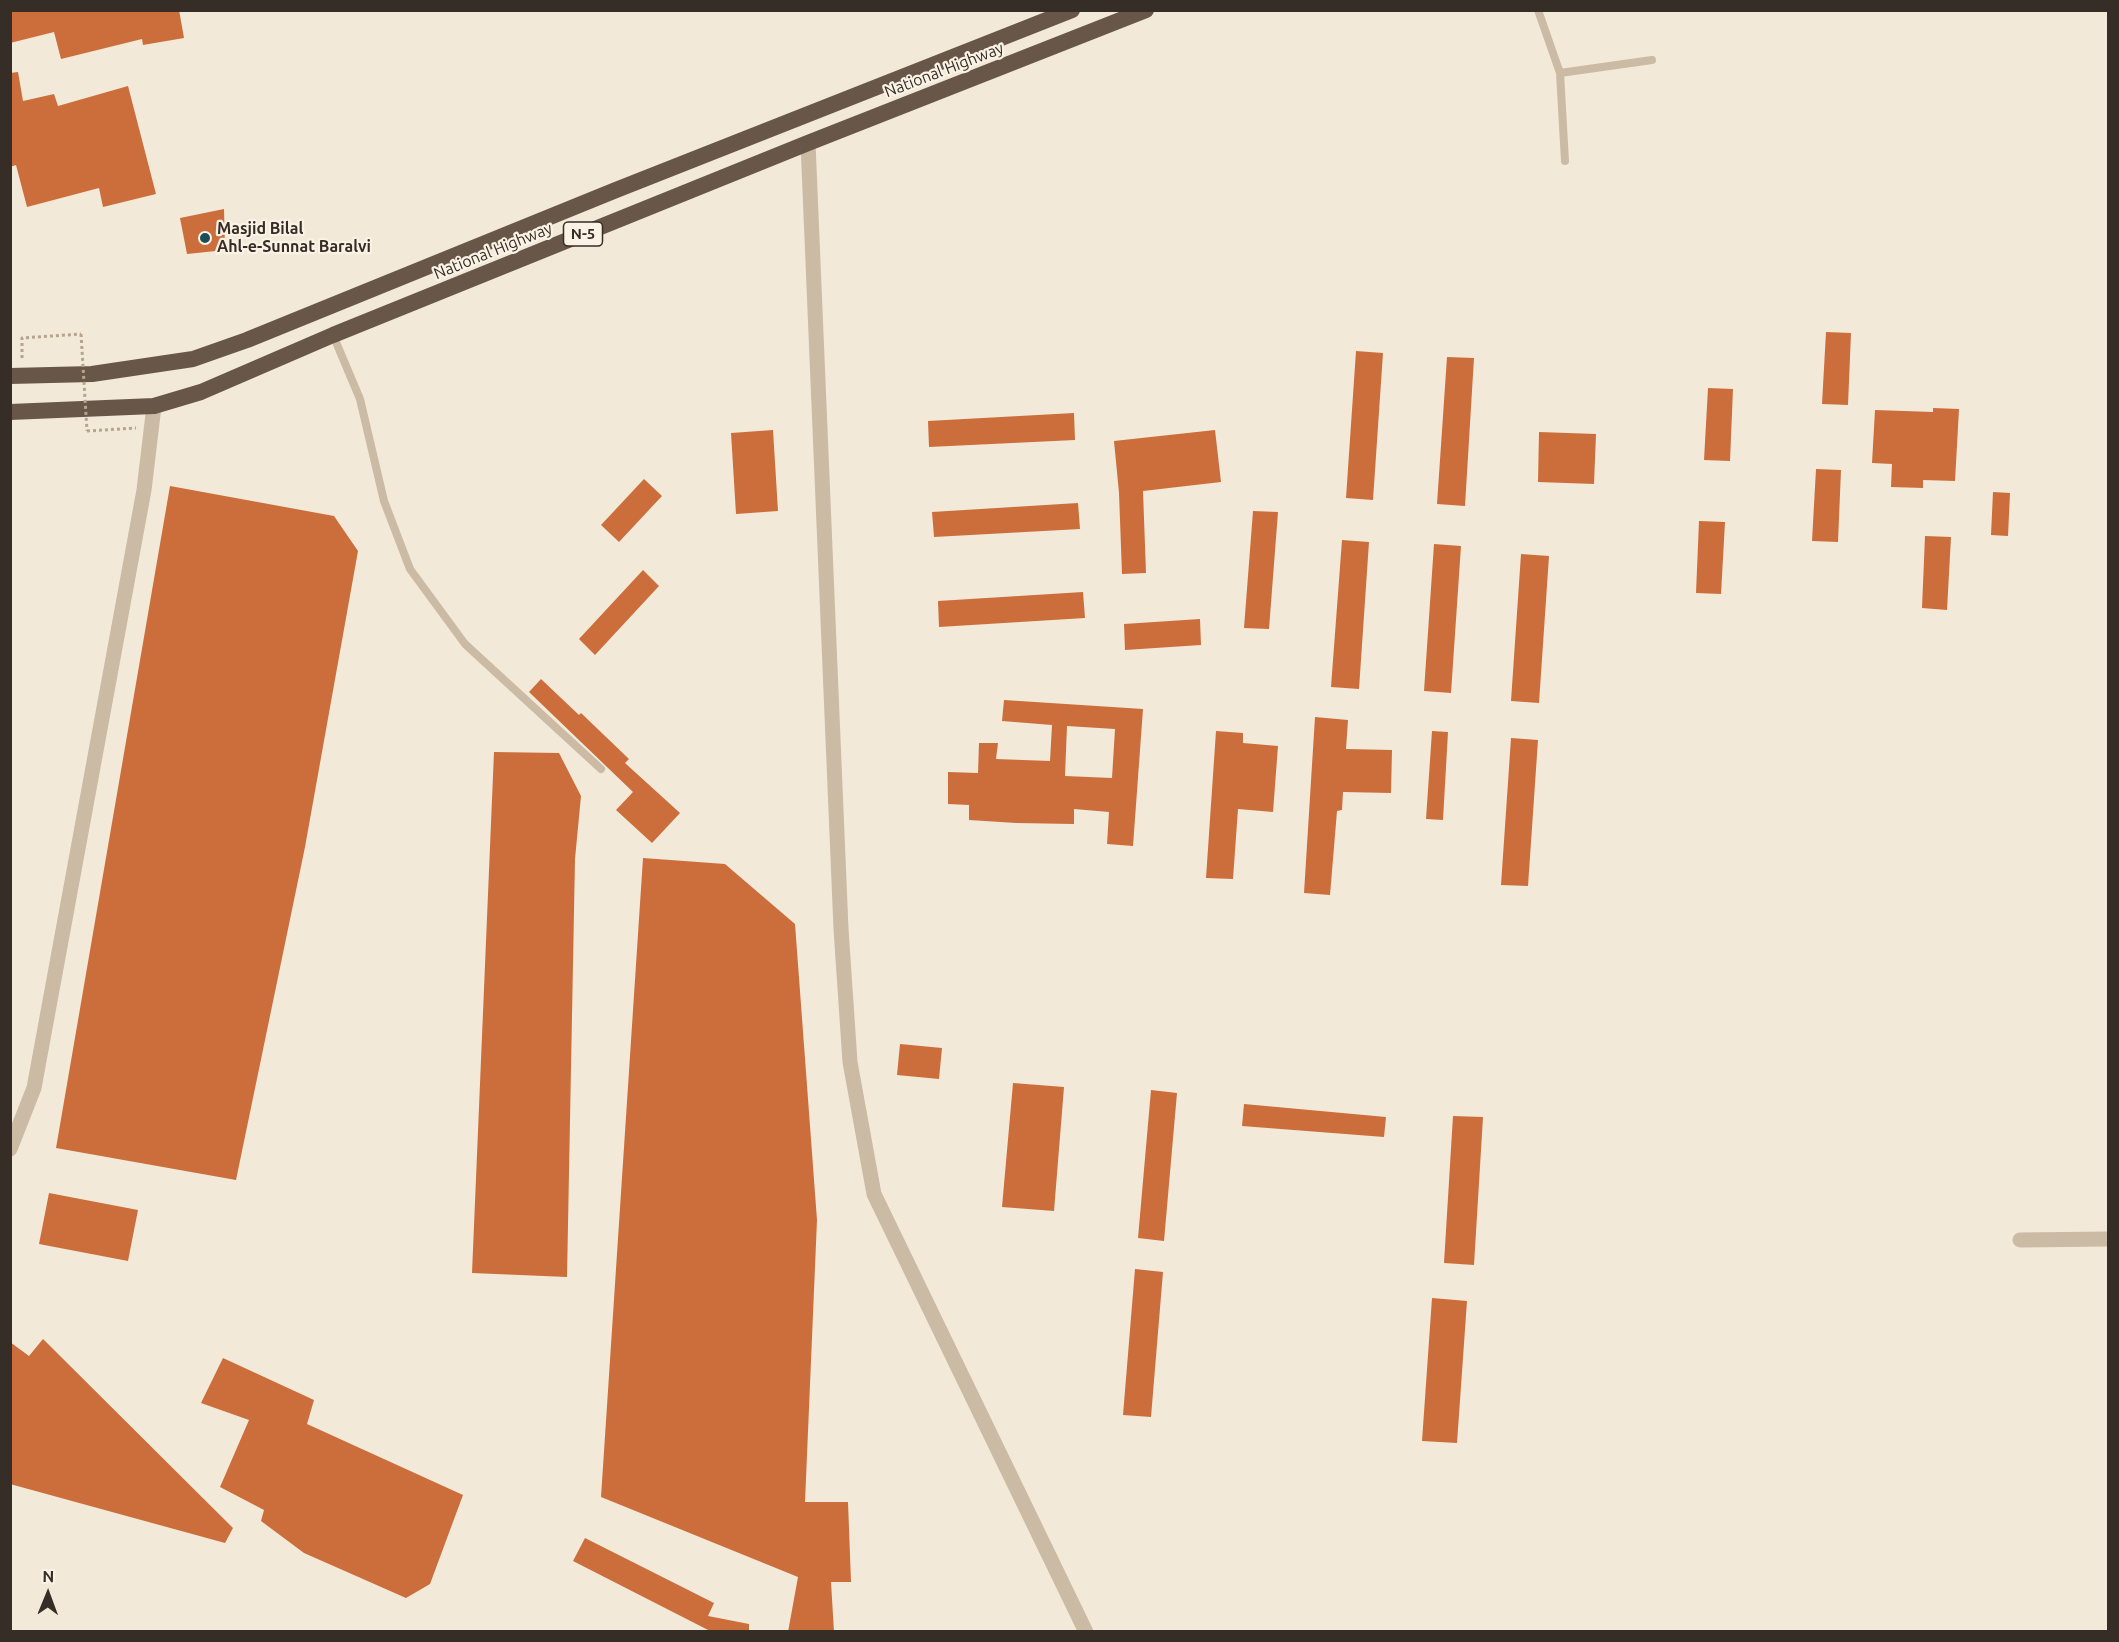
<!DOCTYPE html>
<style>
body{margin:0}
#map{position:relative;width:2119px;height:1642px;overflow:hidden;background:#f2e9d8;font-family:Ubuntu,sans-serif}
canvas{display:block}
.frame{position:absolute;inset:0;border:12px solid #362d26;pointer-events:none}
.north{position:absolute;left:18px;top:1564px;width:60px;height:60px;-webkit-text-stroke:4px #faf2e5;paint-order:stroke;rotate:1deg;font-size:16px;font-weight:700;line-height:24px;text-align:center;color:#362d26}
.north::after{content:'';display:block;margin:auto;width:21px;height:27px;background:#362d26;clip-path:polygon(50% 0,100% 100%,50% 72%,0 100%)}
</style>
<div id="map">
<canvas width="2119" height="1642"></canvas>
<div class="frame"></div>
<div class="north">N</div>
</div>
<script>
const g = document.querySelector('canvas').getContext('2d');
g.lineJoin = 'round';
function fillPath(path, color) {
  g.fillStyle = color;
  g.fill(path, 'evenodd');
}
function strokePath(path, color, width, dash) {
  g.strokeStyle = color;
  g.lineWidth = width;
  g.lineCap = dash ? 'butt' : 'round';
  g.setLineDash(dash || []);
  g.stroke(path);
}
function label(font, color, halo, rows, align = 'center') {
  g.font = font + ' Ubuntu,sans-serif';
  g.lineWidth = 4.5;
  g.setLineDash([]);
  g.textBaseline = 'middle';
  g.strokeStyle = halo;
  g.fillStyle = color;
  for (const [text, x, y, turn = 0] of rows) {
    g.save();
    g.translate(x, y);
    g.rotate((+turn || 0) * Math.PI / 180);
    g.textAlign = isNaN(turn) ? turn : align;
    if (halo) g.strokeText(text, 0, 0);
    g.fillText(text, 0, 0);
    g.restore();
  }
}
const building = new Path2D(`
 M10 10H179L184 38 143 45 142 39 61 59 54 32 10 43Z
 M18 72 23 101 54 94 58 106 128 86 156 194 103 207 99 188 27 207 16 165 10 167V73Z
 M224 209 225 250 187 254 180 218Z
 M1826 332 1851 333 1848 405 1822 404Z
 M1356 351 1383 353 1373 500 1346 498Z
 M1447 357 1474 358 1465 506 1437 504Z
 M1708 388 1733 389 1730 461 1704 460Z
 M1933 408 1959 409 1955 481 1923 480V488L1891 487 1892 464 1872 463 1875 410 1933 412Z
 M1074 413 1075 440 929 447 928 421Z
 M773 430 778 511 736 514 731 433Z
 M1215 430 1221 482 1143 491 1146 573 1122 574 1119 493 1114 441Z
 M1539 432 1596 434 1594 484 1538 482Z
 M1816 469 1841 470 1838 542 1812 541Z
 M644 479 662 496 619 542 601 525Z
 M170 486 334 516 358 551 305 847 236 1180 56 1148Z
 M1993 492 2010 493 2008 536 1991 535Z
 M1078 503 1080 529 934 537 932 512Z
 M1253 511 1278 512 1269 629 1244 628Z
 M1699 521 1725 522 1721 594 1696 593Z
 M1925 536 1951 537 1947 610 1922 608Z
 M1342 540 1369 542 1359 689 1331 687Z
 M1434 544 1461 546 1451 693 1424 691Z
 M1521 554 1549 556 1539 703 1511 701Z
 M643 570 659 586 595 655 579 639Z
 M1083 592 1085 618 939 627 938 601Z
 M1200 619 1201 645 1125 650 1124 624Z
 M541 679 579 715 581 713 629 759 625 763 680 813 652 843 616 810 633 792 529 692Z
 M1004 700 1143 709 1133 846 1107 844 1109 812 1074 809V824L1016 823 969 820V805L948 804V772L978 773 979 743H998L996 759 1050 761 1052 725 1002 721ZM1067 726 1115 729 1112 778 1065 776Z
 M1315 717 1348 720 1346 749 1392 750 1391 793 1343 792 1342 810 1337 811 1330 895 1304 893Z
 M1216 731 1243 733V743L1278 746 1273 812 1238 809 1233 879 1206 878Z
 M1432 731 1448 732 1443 820 1426 819Z
 M1511 738 1538 740 1528 886 1501 885Z
 M494 752 559 753 581 796 575 859 567 1277 472 1273Z
 M643 858 725 864 795 924 817 1220 805 1502H848L851 1582H831L834 1632H788L798 1577 601 1497Z
 M900 1044 942 1048 939 1079 897 1075Z
 M1013 1083 1064 1087 1054 1211 1002 1207Z
 M1151 1090 1177 1093 1164 1241 1138 1238Z
 M1244 1104 1386 1117 1384 1137 1242 1126Z
 M1453 1116 1483 1117 1474 1265 1444 1263Z
 M49 1193 138 1210 128 1261 39 1244Z
 M1135 1269 1163 1272 1151 1417 1123 1415Z
 M1432 1298 1467 1301 1457 1443 1422 1441Z
 M43 1339 233 1528 225 1543 10 1484V1342L29 1356Z
 M223 1358 314 1400 307 1424 463 1495 430 1584 406 1598 304 1553 261 1521 264 1510 220 1487 249 1420 201 1403Z
 M585 1538 714 1603 708 1616 749 1624V1632H712L573 1561Z`);
const path = new Path2D(`
 M22 358V338L81 334
 M87 431 136 428`);
const service = new Path2D(`
 M1538 10 1560 73 1565 161
 M1560 73 1652 60
 M333 335 360 399 384 501 410 569 465 644 601 769`);
const minor = new Path2D(`
 M808 143 841 929 850 1062 874 1194 1086 1632
 M10 1149 34 1088 144 490 154 406
 M2020 1240 2108 1239`);
const trunk = new Path2D(`
 M10 376 92 374 193 359 247 340 616 190 1072 10
 M10 412 154 406 201 392 333 335 808 143 1146 10`);
const pathBridge = new Path2D(`
 M81 334 87 431`);
const markers = [
 [205,238,6,"#194e59"]
];
const shields = [
 [583,234,39]
];
const shieldNames = [
 ["N-5",583,234]
];
const streetNames = [
 ["National Highway",944,70,-21],
 ["National Highway",493,251,-22]
];
const poiNames = [
 ["Masjid Bilal",217,229],
 ["Ahl-e-Sunnat Baralvi",217,247]
];
fillPath(building, '#cc6e3c');
strokePath(path, '#b7a48e', 3, [3, 3]);
strokePath(service, '#cbbaa4', 8);
strokePath(minor, '#cbbaa4', 15);
strokePath(trunk, '#685649', 16);
strokePath(pathBridge, '#b7a48e', 3, [3, 3]);
for (const [x, y, r, color] of markers) {
  const dot = new Path2D();
  dot.arc(x, y, r, 0, 2 * Math.PI);
  g.fillStyle = color;
  g.fill(dot);
  strokePath(dot, '#faf2e5', 2);
}
for (const [x, y, w] of shields) {
  const box = new Path2D();
  box.roundRect(x - w / 2, y - 12, w, 24, 4.5);
  g.fillStyle = '#faf2e5';
  g.fill(box);
  strokePath(box, '#362d26', 1.5);
}
label('bold 15px', '#362d26', null, shieldNames);
label('16px', '#362d26', '#faf2e5', streetNames);
label('bold 16px', '#362d26', '#faf2e5', poiNames, 'left');
</script>
